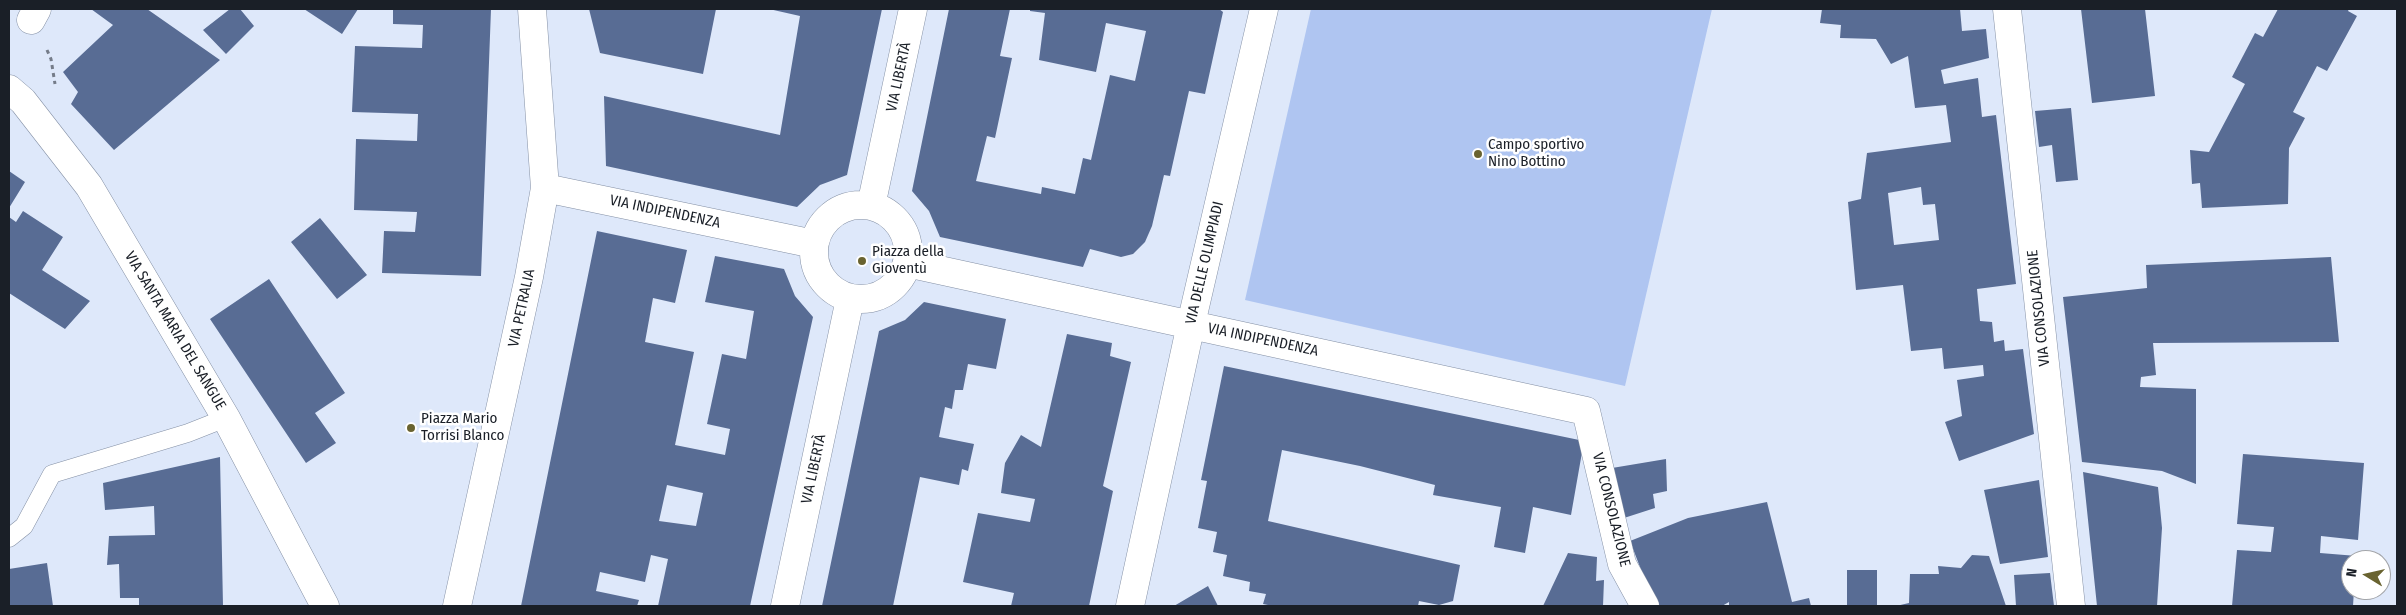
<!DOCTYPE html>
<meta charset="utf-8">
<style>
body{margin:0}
#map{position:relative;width:2406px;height:615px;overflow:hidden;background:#dee8fa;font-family:"Fira Sans Condensed",sans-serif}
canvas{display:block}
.frame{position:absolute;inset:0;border:10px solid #1a1f27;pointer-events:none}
.north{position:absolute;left:2341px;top:550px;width:50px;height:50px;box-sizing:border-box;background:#fff;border:1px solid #a3a5a9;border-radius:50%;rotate:279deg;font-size:14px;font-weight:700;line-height:20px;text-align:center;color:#1a1f27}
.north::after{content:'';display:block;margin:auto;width:18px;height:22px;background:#696330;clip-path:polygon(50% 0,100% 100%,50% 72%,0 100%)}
</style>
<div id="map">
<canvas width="2406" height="615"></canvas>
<div class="frame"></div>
<div class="north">N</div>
</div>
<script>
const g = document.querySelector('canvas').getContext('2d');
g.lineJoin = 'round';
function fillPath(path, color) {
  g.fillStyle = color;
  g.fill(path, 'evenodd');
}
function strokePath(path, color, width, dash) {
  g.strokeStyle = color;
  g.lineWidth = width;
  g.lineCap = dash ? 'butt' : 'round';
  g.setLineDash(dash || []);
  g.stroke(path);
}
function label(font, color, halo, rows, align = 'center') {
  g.font = font + ' "Fira Sans Condensed",sans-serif';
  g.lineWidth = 5;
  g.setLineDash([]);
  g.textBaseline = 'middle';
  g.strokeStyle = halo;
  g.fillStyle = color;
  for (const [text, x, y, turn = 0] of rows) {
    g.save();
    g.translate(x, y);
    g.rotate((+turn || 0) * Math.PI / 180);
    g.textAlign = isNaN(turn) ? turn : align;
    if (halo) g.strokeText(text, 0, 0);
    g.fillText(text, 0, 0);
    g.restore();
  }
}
const green = new Path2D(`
 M1311 9H1712L1625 386 1245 300Z`);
const building = new Path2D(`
 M91 9H147L220 60 114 150 71 104 78 92 63 72 113 25Z
 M230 9H240L254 26 226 54 203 30Z
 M304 9H358L342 34Z
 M393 9H491L481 276 382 273 384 231 415 232 417 212 354 210 356 139 417 141 418 114 352 112 355 46 422 48 423 25 393 24Z
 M589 9H716L703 74 600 53Z
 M769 9H882L847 175 820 185 797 207 606 166 604 96 780 135 800 16Z
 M949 9H1010L1000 56 1012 58 995 138 987 136 976 181 1041 194 1042 187 1075 194 1083 158 1091 160 1110 75 1135 81 1146 31 1106 23 1096 72 1039 60 1045 13 1030 11V9H1219L1223 12 1205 94 1189 91 1170 176 1164 175 1152 226 1145 242 1133 254 1121 257 1090 249 1083 267 940 237 929 211 912 191Z
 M1822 9H1960L1962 31 1986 29 1989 58 1941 70 1944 84 1978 78 1982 117 1996 115 2016 284 1977 289 1980 321 1992 322 1994 342 2004 340 2005 351 2023 349 2034 434 1959 461 1945 422 1962 416 1957 380 1984 376 1983 365 1944 369 1942 348 1911 351 1903 285 1856 290 1848 202 1861 199 1867 153 1951 142 1946 105 1915 108 1908 56 1891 64 1876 39 1840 38 1841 25 1820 23ZM1921 187 1923 205 1935 204 1939 240 1894 245 1888 193Z
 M2081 9H2145L2155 96 2092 103Z
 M2278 9H2349L2348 11 2357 16 2327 71 2317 66 2293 112 2305 118 2289 148 2288 204 2202 208 2200 183 2192 184 2190 150 2209 152 2245 84 2232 77 2255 33 2263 37Z
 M2071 108 2078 180 2056 182 2052 145 2039 147 2035 111Z
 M9 171 25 182 9 208Z
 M23 211 63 237 42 270 90 301 65 329 9 293V217L16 222Z
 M320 218 367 275 337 299 291 242Z
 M597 231 687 250 675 303 653 298 645 342 694 352 675 445 725 455 730 429 707 424 722 354 746 359 754 311 705 302 715 256 784 269 795 296 813 317 750 606H658L668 559 651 555 645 582 600 572 596 591 639 600 637 606H521ZM667 485 703 493 696 526 659 521Z
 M2331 257 2339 342 2153 343 2156 375 2141 377 2140 387 2196 389V484L2162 471 2082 462 2063 297 2147 288 2146 265Z
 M269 279 345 393 315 413 336 443 306 463 210 319Z
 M924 302 1006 319 996 369 968 364 963 390H955L952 409 945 407 939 437 974 444 968 471 962 469 959 485 920 477 893 606H822L879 331 905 320Z
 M1067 334 1112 343 1110 356 1131 362 1103 486 1113 491 1089 606H1011L1014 593 963 582 970 550 978 513 1030 522 1035 499 1001 493 1005 463 1021 435 1041 447Z
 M1224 366 1584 441 1571 515 1533 507 1525 553 1494 547 1501 507 1433 495 1435 485 1360 466 1282 450 1268 521 1460 565 1453 601 1439 605 1419 601 1418 606H1273L1263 604 1266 594 1249 591 1250 582 1223 576 1227 555 1213 552 1217 532 1198 528 1207 481 1201 480Z
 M2243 454 2364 463 2358 540 2321 536 2320 553 2357 556V560H2351V590H2354L2353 606H2232L2237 550 2271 552 2274 527 2237 524Z
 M220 457 223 606H139V598H120L119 564 107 565 109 536 155 535 154 506 105 510 103 483Z
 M1666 459 1667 491 1653 494 1655 508 1624 518 1612 468Z
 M2083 472 2158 487 2162 528 2157 606H2097Z
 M2039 480 2048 557 2000 564 1984 490Z
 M1767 502 1792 602 1809 598 1811 606H1729V602L1722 606H1655L1630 541 1688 518Z
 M1568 553 1597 557 1596 581 1604 580 1603 606H1543Z
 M1972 555 1989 556 2006 606H1896L1909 603 1910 574H1939L1938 566 1961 568Z
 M47 563 53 606H9V569Z
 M1847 570H1877V606H1847Z
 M2050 573 2054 606H2016L2014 575Z
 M1208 586 1218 606H1174Z`);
const path = new Path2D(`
 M47 50 51 59 55 84`);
const service = new Path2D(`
 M9 538 24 526 52 474 188 433 226 418`);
const minor = new Path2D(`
 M2007 9 2071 606
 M31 20 37 9
 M9 89 23 101 89 186 226 418 325 606
 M545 188 814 244
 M814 252a47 47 0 1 1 94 0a47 47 0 1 1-94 0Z
 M871 206 913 9
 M907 263 1586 411 1622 564 1645 606
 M457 606 529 277 545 188 532 9
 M785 606 850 299
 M1130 606 1191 324 1264 9`);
const markers = [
 [1478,154,5,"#696330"],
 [862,261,5,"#696330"],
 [411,428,5,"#696330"]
];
const streetNames = [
 ["VIA LIBERTÀ",899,77,-78],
 ["VIA INDIPENDENZA",665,212,12],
 ["VIA DELLE OLIMPIADI",1205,263,-77],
 ["VIA PETRALIA",522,308,-78],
 ["VIA CONSOLAZIONE",2039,308,-96],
 ["VIA SANTA MARIA DEL SANGUE",175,331,59],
 ["VIA INDIPENDENZA",1263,340,12],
 ["VIA LIBERTÀ",814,469,-78],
 ["VIA CONSOLAZIONE",1611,510,76]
];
const poiNames = [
 ["Campo sportivo",1488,145],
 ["Nino Bottino",1488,162],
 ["Piazza della",872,252],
 ["Gioventù",872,269],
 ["Piazza Mario",421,419],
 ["Torrisi Blanco",421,436]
];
fillPath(green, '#afc5f1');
fillPath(building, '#586c94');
strokePath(service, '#8490a5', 19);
strokePath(minor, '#8490a5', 29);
strokePath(path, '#757c89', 3, [4, 4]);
strokePath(service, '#fff', 18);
strokePath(minor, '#fff', 28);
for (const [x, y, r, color] of markers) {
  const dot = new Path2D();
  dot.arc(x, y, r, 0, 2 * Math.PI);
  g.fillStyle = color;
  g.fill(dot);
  strokePath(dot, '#fff', 2);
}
label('15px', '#1a1f27', '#fff', streetNames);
label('15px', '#1a1f27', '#fff', poiNames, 'left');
</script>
